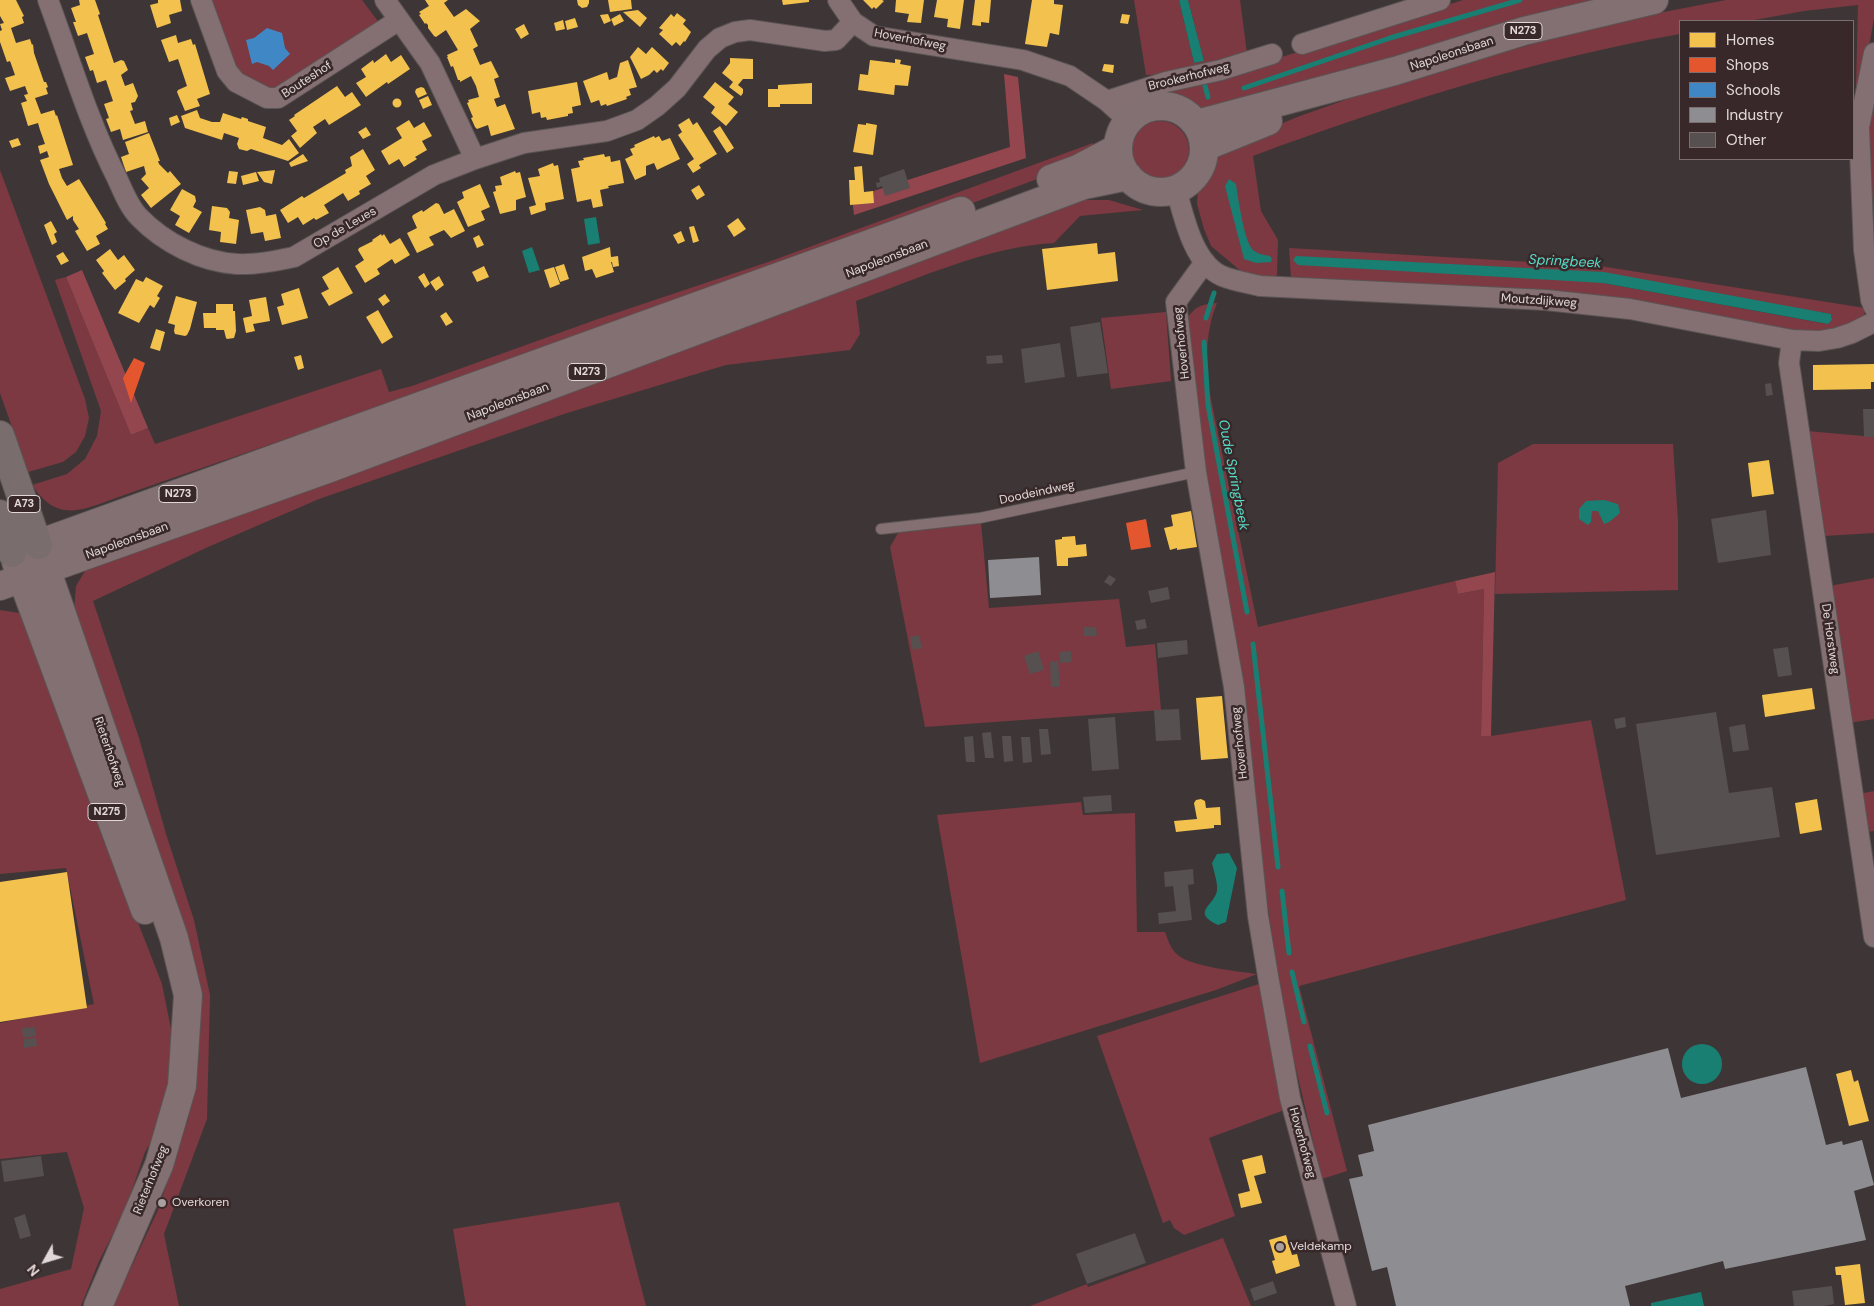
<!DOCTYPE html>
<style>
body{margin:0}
#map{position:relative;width:1874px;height:1306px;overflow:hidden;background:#3e3636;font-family:"DM Sans",sans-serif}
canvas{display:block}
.legend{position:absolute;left:1679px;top:20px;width:175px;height:140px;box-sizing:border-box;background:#382829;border:1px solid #7c6e6f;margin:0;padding:6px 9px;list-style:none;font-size:15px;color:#e2d8d8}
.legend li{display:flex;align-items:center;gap:10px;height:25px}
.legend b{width:25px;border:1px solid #7c6e6f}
.north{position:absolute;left:20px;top:1236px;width:50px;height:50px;-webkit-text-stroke:4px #382829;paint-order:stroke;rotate:231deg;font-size:14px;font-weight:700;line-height:20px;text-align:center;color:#e2d8d8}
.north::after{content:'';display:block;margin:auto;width:18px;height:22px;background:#e2d8d8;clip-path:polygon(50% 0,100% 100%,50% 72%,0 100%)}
</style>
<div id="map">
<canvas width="1874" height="1306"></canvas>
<ul class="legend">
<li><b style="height:14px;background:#f2c14e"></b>Homes</li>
<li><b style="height:14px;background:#e4572e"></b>Shops</li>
<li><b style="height:14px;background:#3f88c5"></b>Schools</li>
<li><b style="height:14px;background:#8d8d92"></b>Industry</li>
<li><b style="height:14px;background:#575050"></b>Other</li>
</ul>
<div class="north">N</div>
</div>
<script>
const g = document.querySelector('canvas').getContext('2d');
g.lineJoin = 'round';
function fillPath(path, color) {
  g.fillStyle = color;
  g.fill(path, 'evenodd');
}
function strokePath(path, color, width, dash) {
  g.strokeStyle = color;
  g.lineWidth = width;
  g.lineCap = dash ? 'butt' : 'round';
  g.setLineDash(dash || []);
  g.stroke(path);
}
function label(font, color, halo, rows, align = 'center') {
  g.font = font + ' "DM Sans",sans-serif';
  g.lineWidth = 5;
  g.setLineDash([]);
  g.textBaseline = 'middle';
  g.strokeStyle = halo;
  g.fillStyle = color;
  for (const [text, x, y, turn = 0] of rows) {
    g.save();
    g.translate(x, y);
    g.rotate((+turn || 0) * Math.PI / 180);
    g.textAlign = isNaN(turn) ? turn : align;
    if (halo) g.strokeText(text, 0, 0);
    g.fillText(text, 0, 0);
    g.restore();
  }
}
const green = new Path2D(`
 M207 0H362L380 24 271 92 236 81Z
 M1134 0H1179L1194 63 1204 61 1188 0H1240L1247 53 1177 74 1146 75Z
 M1463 0H1630L1209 114C1181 100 1167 99 1136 97L1180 89Z
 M1726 0H1874V18L1855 127 1858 5 1804 11 1749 21H1680V34C1534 60 1392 104 1253 156L1261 211 1278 240 1277 275 1271 279 1242 272 1211 246 1204 229 1197 204 1198 189 1213 160 1224 147 1300 116 1390 84 1612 22Z
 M1874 74V275L1863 128Z
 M1131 150a29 29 0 1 1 58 0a29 29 0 1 1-58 0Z
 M1093 143 1091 159 959 208 164 481C147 487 130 493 113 499 78 512 56 521 32 485L67 474 85 459 97 436 101 411 55 280 66 277 131 435 148 428 155 444 381 369 389 392 412 386 598 319 771 261Z
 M0 170 85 399 89 418 85 436 76 452 63 462 28 472 0 393Z
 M1081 192 1085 200H1109L1143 210 1080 216 1054 243C986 247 920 278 856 301L860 334 850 350 726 365 567 413 319 499 208 547 93 601 139 738 166 834 194 920 210 995 207 1119 164 1234 179 1306H113L158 1210 188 1120 198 1039 74 611 76 586 91 561Z
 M1289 248 1600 266 1865 308 1864 318 1821 333 1291 278ZM1603 283 1782 306 1831 314 1832 320 1827 324Z
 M1217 303C1206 329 1206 357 1208 385L1258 627 1455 581 1458 594 1484 589 1481 736H1491L1591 720 1626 900 1299 986 1347 1171 1322 1179 1289 1039 1274 952 1231 628 1207 484 1185 321C1196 306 1199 305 1217 303Z
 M1166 312 1171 381 1111 389 1101 318Z
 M1807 431 1874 437V533L1824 536Z
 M1533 444H1673L1678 521V590L1495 594 1498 463Z
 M981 523 989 608 1119 599 1126 647 1155 644 1161 710 925 727 890 547 898 533Z
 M1874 578V719L1849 723 1829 586Z
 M0 610 19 613 34 632 108 846 162 984 173 1039 168 1082 154 1137 145 1152 124 1213 99 1261 81 1306H0V1289L71 1269 84 1208 67 1152 0 1159V1023L94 1004 66 868 0 874Z
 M1874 791V831L1865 832 1859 794Z
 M1081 802 1083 815 1135 813 1137 932H1165C1168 940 1171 950 1178 955 1192 967 1237 971 1257 974L1216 990 980 1063 937 815Z
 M1262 983 1287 1109 1209 1138 1235 1216 1184 1235 1174 1228 1170 1220 1163 1223 1097 1036Z
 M619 1202 646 1306H466L453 1229Z
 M1223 1238 1251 1306H1030L1087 1284 1088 1287Z`);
const forest = new Path2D(`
 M1004 74 1018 77 1026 158 854 215 852 198 1010 147Z
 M82 270 148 428 131 435 66 277Z
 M1495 572 1491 736H1481L1484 589 1458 594 1455 581Z`);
const water = new Path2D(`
 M1179 0H1188L1204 61 1194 63Z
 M1229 179 1236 184C1238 198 1244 239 1252 249 1257 254 1264 255 1270 256L1272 259 1271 262 1256 263 1244 259 1225 186Z
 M596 217 600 243 588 245 584 219Z
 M532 247 540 270 529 273 522 251Z
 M1296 256 1604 272 1831 314 1832 320 1828 324 1603 283 1298 265 1293 260Z
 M1604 500 1618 504 1620 513 1609 522 1604 524 1598 511H1592L1591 522 1588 525 1579 519V509L1586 501Z
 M1229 853 1237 868 1226 922 1218 925C1191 912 1213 907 1217 891 1218 883 1214 872 1212 863L1217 854Z
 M1682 1064a20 20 0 1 1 40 0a20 20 0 1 1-40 0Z
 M1701 1292 1704 1306H1651V1303Z`);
const homes = new Path2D(`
 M0 0H16L24 16 22 17 24 23 11 28 16 43 30 39 32 45 33 44 34 53 44 82H46L48 87 46 88 48 94 35 98 41 114 54 110 56 116 57 115 73 165 59 169 62 178 67 186 79 179 106 223 105 224 108 229 96 236 100 244 87 251 75 231 79 229 73 220V216L67 220 49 184 40 160 49 157 47 151 40 154 38 146 45 144 40 130 38 123 28 126 21 103 27 101 24 95 28 94 25 86 10 91 5 78 15 75 10 61 7 62 0 42V31L2 30 0 24 4 23 0 16Z
 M79 0H95L100 14 98 15 114 63 121 60 124 61 128 70 121 75 125 86 133 83 138 96 135 102 131 103 133 110 130 111 135 124 145 121 148 132 123 140 120 129 111 132 106 119 109 118 104 104 113 101 106 80 97 83 93 70 90 71 85 57 94 54 87 33 78 36 73 22H76L71 8 80 5Z
 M158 0H180L182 11 169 15 171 23 157 28 150 5 158 3Z
 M425 0H448L444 3 454 17 466 9 480 21 470 29 478 46 473 49 480 65 491 61 499 77 494 79 500 97 494 99 497 107 505 104 515 129 491 136 488 125 477 129 475 127 471 118 473 117 472 115 467 103 469 102 468 100 479 97 476 86 471 76 460 82V80H458L453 66 451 67 447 57H448L447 55 458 50 446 30 436 37 434 36 428 28V25L426 23 425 24 419 15 421 14 419 12 429 6Z
 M577 0H589V3L587 7 582 8 578 5Z
 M608 0H631L632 9 610 12Z
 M782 0H809V2L783 5Z
 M863 0H882L884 1 876 9 874 7 872 9Z
 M896 0H924L921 23 907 22 909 14 895 12Z
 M937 0H964L960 29 947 27 948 19 934 17Z
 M975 0H991L989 23 981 22V26L972 25Z
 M1032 0H1054V4L1063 5 1059 35 1050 33 1047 47 1025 44Z
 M638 10 647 18 640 27 623 12Z
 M677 13 686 20 683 24 691 32 685 42 684 41 680 46 676 42 672 46 659 34 663 30 659 28 671 14 674 17Z
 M608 14 611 21 604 24 600 15Z
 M620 14 624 21 614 26 611 19Z
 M1122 14 1130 15 1128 24 1120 23Z
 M575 18 578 27 567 30 565 21Z
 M563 20 565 29 556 31 554 23Z
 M524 24 529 34 521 39 515 29Z
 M176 35 178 43 191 39 193 45 195 44 210 94 197 99 200 106 185 111 177 92 178 90 187 86 178 59 169 62 161 40Z
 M638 47 646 54 652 47 669 63 663 71 661 69 657 73 654 70 649 75 641 79 630 57Z
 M386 54 391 62 401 55 410 69 388 84 387 82 366 97 356 83 366 77 361 69 373 60 374 63Z
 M730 58 753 59V79H743L738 85 743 89V93L741 96 729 87 733 82 722 73 730 63Z
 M895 59 901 60 900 64 911 66 908 86 895 85 894 95 858 90 860 74 868 75 870 60 895 63Z
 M628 60 637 87 629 89 631 95 626 97 627 99 607 106 606 104 601 106 599 100 591 103 583 81 607 72 609 80 617 77 620 63Z
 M1104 64 1114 65 1113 73 1102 71Z
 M577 82 581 105 572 107 573 113 568 114V116L547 120 546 117 541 118 540 112 532 114 528 91Z
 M715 82 734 97 728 104 738 112 726 126 711 113 715 107 703 97Z
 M812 83V104H780V107H768V89H778V85Z
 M337 86 345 97 352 92 361 105 329 125 325 119 313 127 317 133 300 148 291 136 297 131 289 120 295 116 294 115Z
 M421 87 424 88 427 94 418 98 415 92 416 89Z
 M428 96 432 105 423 109 419 100Z
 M392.5 103a4.5 4.5 0 1 1 9 0a4.5 4.5 0 1 1-9 0Z
 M197 110 200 118 212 122H220L223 113 241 119 242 117 248 119V121L266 127 263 138 282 145 289 139 299 153 288 161 251 149 247 151 239 149 237 144 239 138 224 133 222 140 185 128 181 116Z
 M177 115 180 122 171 126 169 118Z
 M689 118 693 125 697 122 717 154 699 165 701 168 693 173 687 164 694 159 678 135 682 132 678 125Z
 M409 120 414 128 424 122 432 136 422 141 427 150 415 157 417 159 404 167 399 159 389 165 381 151 402 138 396 128Z
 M866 123 877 125 873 155 853 152 858 124 866 125Z
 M720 126 734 148 727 153 713 131Z
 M366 127 371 135 363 139 358 132Z
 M149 133 160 161H158L159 164 168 173 170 171 181 184 151 208 141 195 149 188 141 179 146 174 144 166 126 172 121 157 129 154 125 142Z
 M654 136 655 138 659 136 662 141 670 138 680 159 657 170 654 163 646 166V175L635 180 625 159 633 155 630 149 635 147 634 145Z
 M18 138 21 145 12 148 9 141Z
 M363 149 375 170 366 176 371 184 359 191 360 194 348 201 343 193 324 205 329 213 316 220 314 218 303 225 298 217 288 223 280 210 302 196 304 198 346 173 345 170 352 166 350 157Z
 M303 154 308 161 291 167 289 163Z
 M604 154 605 157 610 156 611 162 620 160 624 183 608 186 609 188 600 190 603 206 593 208 591 199 577 202 571 169 580 167 578 161 584 160 583 158Z
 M553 163 554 166 558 165 564 199 545 203 546 210 531 215 529 207 536 205 528 178 540 176 538 169Z
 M862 166 864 192 873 191 874 203 850 205 849 180H855L854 167Z
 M275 170 272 184 264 182 257 172Z
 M229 171 238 172 236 184 227 183Z
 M515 171 516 173 520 172 526 197 516 200V210L500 214 493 192 496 191 495 186 502 185 500 177Z
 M256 172 259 181 243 185 241 176Z
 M480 184 490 207 481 211 485 220 468 227 457 202 464 198 462 192Z
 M699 185 705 195 697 200 691 190Z
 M182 189 195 196 196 201 193 207 202 212 189 233 175 225 180 216 170 210Z
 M436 203 439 204 444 214 454 209 465 231 451 238 444 230 429 237 434 245 417 253 407 233 417 228 412 217 413 215 422 210 423 212Z
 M212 206 227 208 230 212 229 218 239 220 236 244 220 242 221 232 209 230Z
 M260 207 265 210 266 216 276 214 281 238 265 241 263 232 251 234 246 210Z
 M738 218 746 229 734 237 727 226Z
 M51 221 57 232 54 234 57 242 52 245 44 225Z
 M694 226 699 241 693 243 689 227Z
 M681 231 685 241 678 244 673 235Z
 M381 234 382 236 384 234 390 244 400 238 410 255 395 264 392 259 377 269 380 274 365 283 355 266 364 260 358 250 359 248 373 241 372 240Z
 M479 235 484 245 477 248 473 238Z
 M1097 243 1098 254 1115 252 1118 281 1047 290 1042 249Z
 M610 247 611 257 618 256 619 266 613 267 612 262H611L614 272 596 278 592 269 585 271 582 257Z
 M110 249 118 260 124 255 135 270 125 279 126 281 115 290 102 273 104 271 96 260Z
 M63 252 69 261 61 265 56 256Z
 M564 264 569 279 560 282 555 267Z
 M484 266 489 277 477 282 472 272Z
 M338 267 353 293 329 306 321 293 329 289 322 277Z
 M554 267 560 284 550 288 544 270Z
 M424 273 430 284 425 288 418 277Z
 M439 276 444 285 436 291 430 282Z
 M146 277 163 286 157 296 160 298 154 308 150 305 139 323 118 313 136 279 143 282Z
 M299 288 308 318 282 325 277 307 284 305 281 294Z
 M385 294 390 301 383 306 378 299Z
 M176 296 197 302 190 329 187 335 185 336 175 334 174 331 175 325 168 323Z
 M266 297 270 321 253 324 255 331 246 333 243 318 252 316 249 300Z
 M216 304H233V311H235L236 331 234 338 227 339 226 338 224 330H216V328H204L203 313H216Z
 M378 310 393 337 382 344 366 317Z
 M446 312 453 322 446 326 440 316Z
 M156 329 165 332 160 351 150 348Z
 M301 355 304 368 298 370 294 357Z
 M1874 364V382H1871V389L1813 390V365Z
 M1769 460 1774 494 1752 497 1748 463Z
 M1191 511 1197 547 1177 550V548L1170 550 1164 528 1173 526 1171 515Z
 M1075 536 1076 545 1086 544 1087 556 1068 558V566H1057L1055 540 1062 539V537Z
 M1812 688 1815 709 1765 717 1762 695Z
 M1222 696 1228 758 1201 760 1196 698Z
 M1201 799 1205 801 1206 808 1220 807 1221 825H1214V828L1176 832 1174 821 1197 819 1194 803 1196 800Z
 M1817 799 1822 830 1800 834 1795 803Z
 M67 872 87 1008 0 1022V882Z
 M1851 1070 1854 1082 1858 1080 1869 1121 1849 1126 1836 1074Z
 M1262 1155 1266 1173 1254 1176 1262 1203 1241 1208 1238 1194 1250 1191 1242 1160Z
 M1286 1235 1292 1255 1297 1254 1300 1266 1276 1274 1272 1261 1275 1260 1269 1240Z
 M1860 1264 1865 1303 1845 1305 1841 1275H1836L1835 1267Z`);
const shops = new Path2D(`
 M134 358 145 363 131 403 123 378Z
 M1146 519 1151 547 1131 550 1126 523Z`);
const schools = new Path2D(`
 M267 28 282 33 285 48 290 54 273 70 269 66 257 62 252 64 246 40 254 38Z`);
const industry = new Path2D(`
 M1039 557 1041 595 990 598 988 560Z
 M1668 1048 1681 1098 1806 1067 1826 1145 1842 1141 1843 1145 1862 1140 1874 1185 1854 1191 1866 1240 1725 1269 1723 1261 1625 1286 1630 1306H1396L1387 1267 1372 1271 1349 1179 1363 1176 1358 1155 1374 1151 1368 1125Z`);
const stream = new Path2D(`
 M1205 86 1208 97
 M1244 88 1390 38 1520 0
 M1206 318 1214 293
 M1204 342 1208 405 1247 612
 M1253 644 1278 867
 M1282 891 1289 953
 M1292 972 1304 1022
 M1310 1046 1327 1113`);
const building = new Path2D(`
 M904 169 910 188 885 196 882 186 877 188 876 183 880 182 879 178Z
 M1100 322 1108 373 1077 377 1070 327Z
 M1060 343 1065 377 1025 383 1021 349Z
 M1002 355 1003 363 987 364 986 356Z
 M1771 383 1773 395 1766 396 1765 384Z
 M1863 409H1874V437H1864Z
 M1766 510 1771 555 1718 563 1711 519Z
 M1109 575 1116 579 1111 586 1104 582Z
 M1168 587 1170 599 1151 603 1148 591Z
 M1145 619 1147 628 1137 630 1135 621Z
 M1084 627H1096L1097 636H1084Z
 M919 635 922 648 913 650 910 637Z
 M1187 640 1188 654 1158 658 1157 643Z
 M1788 647 1792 675 1778 677 1773 649Z
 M1038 651 1044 670 1030 674 1024 656Z
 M1071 651 1072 662 1060 663V652Z
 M1058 661 1060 687H1051L1050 662Z
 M1179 709 1181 740 1156 741 1154 710Z
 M1716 712 1729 793 1772 787 1780 837 1656 855 1636 724Z
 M1115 717 1119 769 1092 771 1088 719Z
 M1625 717 1626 727 1616 729 1614 719Z
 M1745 724 1749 750 1733 752 1729 727Z
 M1039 729H1048L1051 754 1041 755Z
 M991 732 994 758H985L982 733Z
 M973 736 975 762H966L964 737Z
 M1002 736H1011L1013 761 1004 762Z
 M1021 737H1030L1032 762 1023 763Z
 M1111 795 1112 811 1085 813 1083 797Z
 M1193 869 1194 884 1188 885 1192 920 1159 924 1158 913 1176 911 1173 886 1165 887 1164 872Z
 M35 1027 36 1036 23 1038 22 1028Z
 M36 1038 37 1046 24 1048V1039Z
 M41 1156 44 1176 4 1182 1 1161Z
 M25 1214 31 1236 20 1239 14 1218Z
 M1135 1233 1146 1263 1087 1284 1076 1254Z
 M1273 1281 1277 1293 1254 1301 1250 1289Z
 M1832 1286 1834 1304 1824 1306H1794L1792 1291Z`);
const service = new Path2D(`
 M881 529 980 518 1196 472`);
const minor = new Path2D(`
 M48 0C70 59 88 121 117 178 123 191 129 207 139 217 164 243 202 262 237 264 256 265 276 261 294 257L434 175 475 159 524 143 607 131 637 120 657 106 677 88 707 49 720 38 735 32 750 30 825 41 836 40 853 22
 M201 0 227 71 236 82 267 98H278L399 20
 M385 0 430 63 475 159
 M838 0 853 22 874 36 1023 60 1070 76 1107 101 1128 120
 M1302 44 1440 0
 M1874 53 1859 127 1864 250 1871 300 1874 307
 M1107 101 1166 82 1221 70 1272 54
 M1176 189C1184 217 1193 263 1222 276 1234 281 1248 283 1260 286L1546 300 1630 309 1792 340 1819 341 1837 338 1852 333 1874 322
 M1205 262 1176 302 1196 472 1234 687 1258 916 1268 976 1290 1098 1346 1306
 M1792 340 1789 363 1874 937`);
const primary = new Path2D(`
 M1118 149a43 43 0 1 1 86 0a43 43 0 1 1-86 0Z
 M1197 124 1395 71 1524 31 1654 0
 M1204 147 1268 121
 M1051 179 1078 169 1118 148
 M40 551 174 938 188 995 182 1086 159 1165 98 1306
 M16 552 961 211
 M16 562 145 910
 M0 586 330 468 1084 185 1128 176`);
const motorway = new Path2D(`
 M0 435 38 545
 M0 514 12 553`);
const markers = [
 [162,1203,5,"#a99f9f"],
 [1280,1247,5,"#a99f9f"]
];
const shields = [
 [1523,31,38],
 [587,372,38],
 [178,494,38],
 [24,504,32],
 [107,812,38]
];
const shieldNames = [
 ["N273",1523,31],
 ["N273",587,372],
 ["N273",178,494],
 ["A73",24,504],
 ["N275",107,812]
];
const streetNames = [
 ["Hoverhofweg",910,40,11],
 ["Napoleonsbaan",1452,54,-18],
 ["Brookerhofweg",1189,77,-14],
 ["Bouteshof",307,80,-33],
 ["Op de Leues",345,228,-30],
 ["Napoleonsbaan",887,259,-21],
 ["Moutzdijkweg",1539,301,4],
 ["Hoverhofweg",1182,343,-96],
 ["Napoleonsbaan",508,402,-21],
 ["Doodeindweg",1037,493,-12],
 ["Napoleonsbaan",127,541,-20],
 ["De Horstweg",1830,639,82],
 ["Hoverhofweg",1240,743,-96],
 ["Rieterhofweg",109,752,71],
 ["Hoverhofweg",1302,1143,75],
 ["Rieterhofweg",151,1180,-68]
];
const poiNames = [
 ["Overkoren",172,1203],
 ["Veldekamp",1290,1247]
];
const waterNames = [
 ["Springbeek",1565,262,3],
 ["Oude Springbeek",1233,475,79]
];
fillPath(green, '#7c3941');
fillPath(forest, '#94464f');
fillPath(water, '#187f72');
fillPath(homes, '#f2c14e');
fillPath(shops, '#e4572e');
fillPath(schools, '#3f88c5');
fillPath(industry, '#8d8d92');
strokePath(stream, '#187f72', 5);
fillPath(building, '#575050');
strokePath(service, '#5b5454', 12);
strokePath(minor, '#5b5454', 22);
strokePath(primary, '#5b5454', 30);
strokePath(motorway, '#5b5454', 30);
strokePath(service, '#847072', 10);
strokePath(minor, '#847072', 20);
strokePath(primary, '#827072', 28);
strokePath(motorway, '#7a6d6d', 28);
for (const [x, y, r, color] of markers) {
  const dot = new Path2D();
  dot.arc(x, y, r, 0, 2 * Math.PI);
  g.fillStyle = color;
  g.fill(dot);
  strokePath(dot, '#382829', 2);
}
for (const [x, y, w] of shields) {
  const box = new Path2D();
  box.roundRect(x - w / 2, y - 8.5, w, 17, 4);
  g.fillStyle = '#382829';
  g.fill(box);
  strokePath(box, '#e2d8d8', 1);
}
label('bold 11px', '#e2d8d8', null, shieldNames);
label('12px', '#e2d8d8', '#382829', streetNames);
label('12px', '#e2d8d8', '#382829', poiNames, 'left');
label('italic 14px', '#56dcc8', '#382829', waterNames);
</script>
